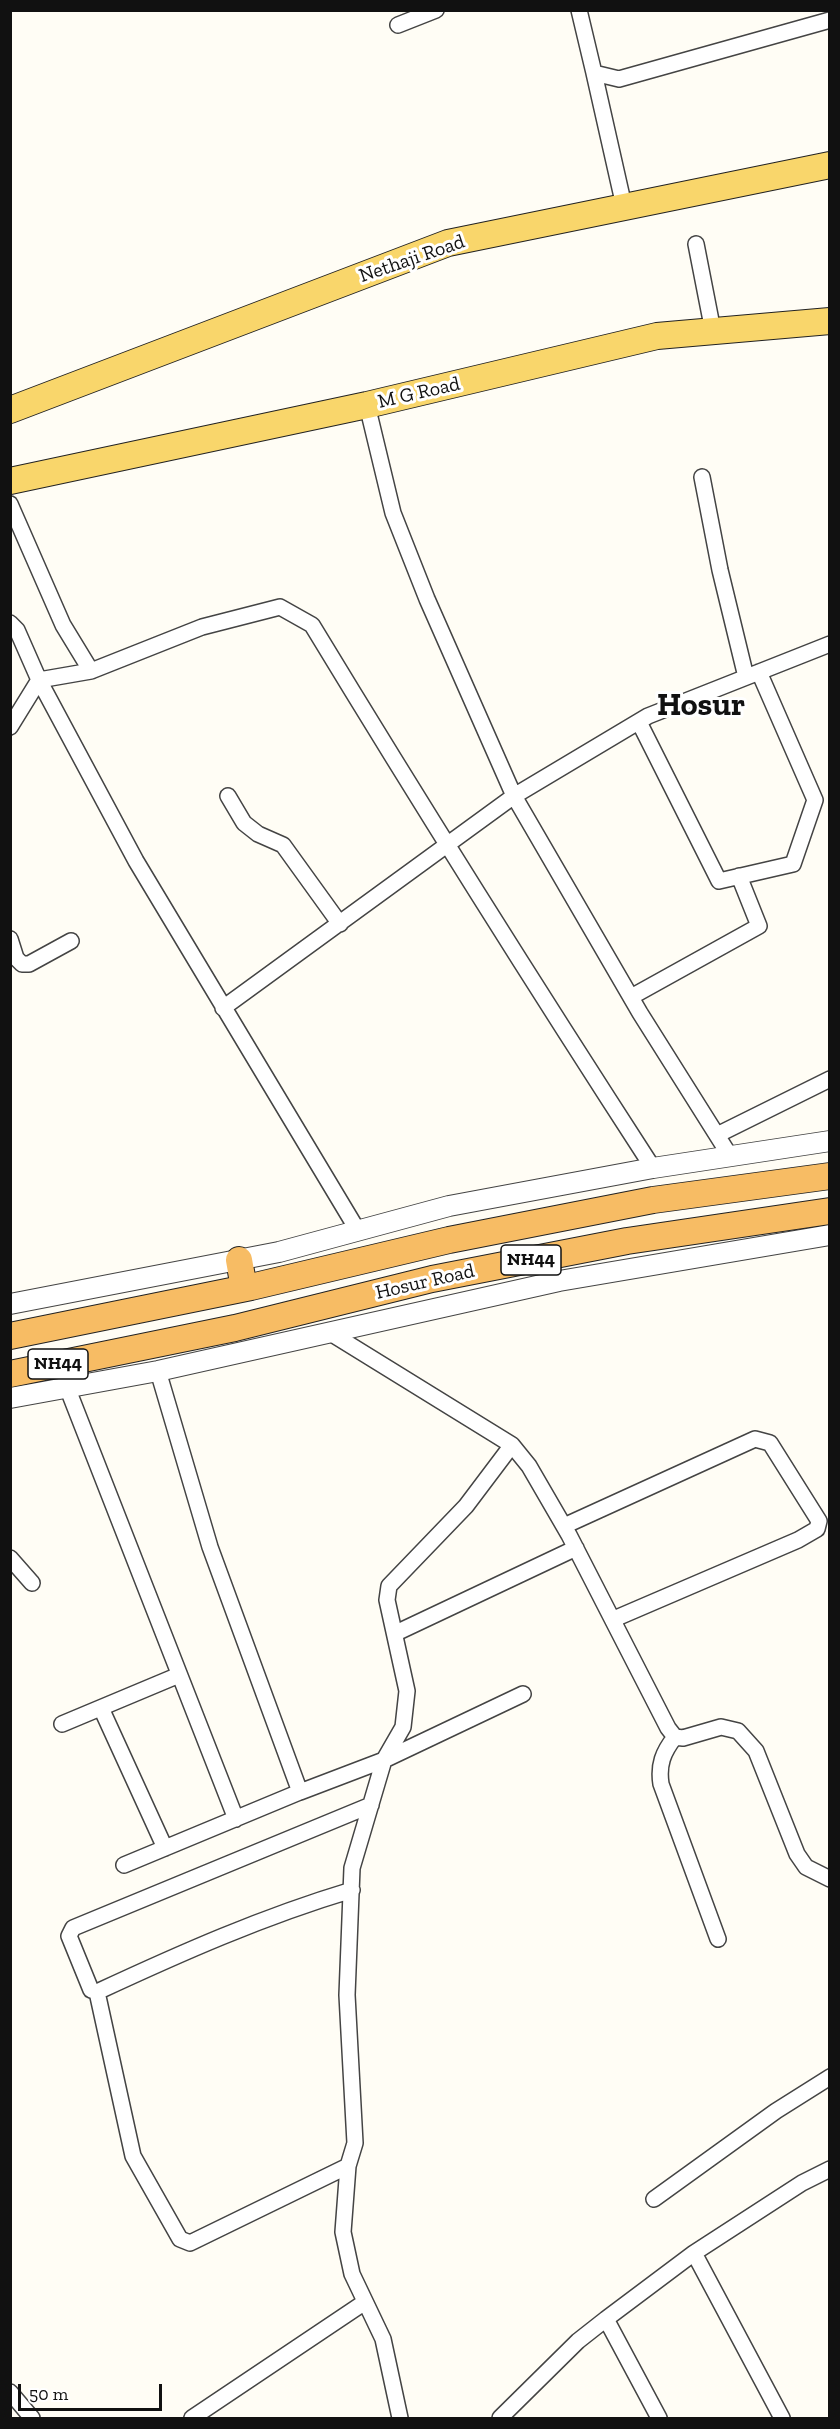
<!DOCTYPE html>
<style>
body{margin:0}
#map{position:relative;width:840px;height:2429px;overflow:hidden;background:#fffdf5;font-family:"Zilla Slab",serif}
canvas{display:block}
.frame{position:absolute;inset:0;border:12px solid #111;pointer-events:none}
.scale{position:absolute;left:18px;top:2384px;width:144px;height:27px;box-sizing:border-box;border:3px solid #111;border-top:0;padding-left:8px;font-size:18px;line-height:21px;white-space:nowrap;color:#111;-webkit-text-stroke:4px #fff;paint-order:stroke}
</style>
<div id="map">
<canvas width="840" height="2429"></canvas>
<div class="frame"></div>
<div class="scale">50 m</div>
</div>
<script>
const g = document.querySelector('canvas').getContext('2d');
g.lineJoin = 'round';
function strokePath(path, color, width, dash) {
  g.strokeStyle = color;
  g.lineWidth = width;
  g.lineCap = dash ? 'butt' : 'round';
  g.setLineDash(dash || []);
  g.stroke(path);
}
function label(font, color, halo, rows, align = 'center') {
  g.font = font + ' "Zilla Slab",serif';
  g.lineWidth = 6;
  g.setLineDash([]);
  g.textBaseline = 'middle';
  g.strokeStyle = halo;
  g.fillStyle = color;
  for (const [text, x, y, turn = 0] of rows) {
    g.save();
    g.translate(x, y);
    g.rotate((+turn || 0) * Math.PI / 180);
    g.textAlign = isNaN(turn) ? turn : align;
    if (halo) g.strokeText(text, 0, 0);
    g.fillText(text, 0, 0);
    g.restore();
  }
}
const minor = new Path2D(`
 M579 10 594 73 619 79 830 20
 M398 25 436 10
 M594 73 624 206
 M696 244 713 331
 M367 405 393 513 427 599 514 796 640 1013 730 1156
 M702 477 720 570 746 677
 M10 504 63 625 91 671 202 627 280 607 312 625C423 808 537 989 653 1168
 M10 623 17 630 39 680 136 861 358 1231
 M639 722 719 881 793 864 815 800 759 672
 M10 727 39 680 91 671
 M228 796 244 823 258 834 283 845 340 924
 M10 939 16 958 22 964H29L71 941
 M631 997 759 926 739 876
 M223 1008 514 796 648 716 830 644
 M717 1135 830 1079
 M329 1332 512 1445 529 1466 569 1535 668 1728 675 1737 683 1738 721 1727 738 1731 756 1751 797 1854 806 1867 830 1879
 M158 1371 210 1547 300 1792 384 1760 352 1868 347 1995 355 2143 348 2166 343 2232 352 2274 383 2339 400 2418
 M67 1387 236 1819
 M564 1526 755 1439 770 1443 819 1521 817 1529 798 1540 614 1619
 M10 1558 32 1583
 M396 1633 576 1548
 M101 1708 165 1848
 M62 1724 179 1675
 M675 1737C663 1752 658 1765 661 1784L718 1939
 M384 1760 403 1727 407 1691 387 1600 389 1586 466 1506 512 1445
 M384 1760 523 1694
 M124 1865 302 1791
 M352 1890C262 1917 181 1953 97 1992L91 1990 69 1936 73 1928 371 1805
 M97 1992 133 2156 180 2239 190 2243 348 2166
 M654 2199 776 2111 830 2077
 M694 2253 782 2418
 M606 2319 659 2418
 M10 2392 32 2418
 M192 2418 365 2302
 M500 2418 578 2341 606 2319 694 2253 802 2183 830 2169`);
const tertiary = new Path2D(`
 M10 1304 279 1252 449 1206 653 1168 830 1141
 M10 1398 158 1371 559 1281 830 1235`);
const primary = new Path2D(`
 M10 410 448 243 830 165
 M10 481 367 405 657 336 830 321`);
const trunk = new Path2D(`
 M239 1260 244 1288
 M10 1336 251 1287 449 1240 653 1200 830 1176
 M10 1374 235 1328 432 1279 627 1241 830 1211`);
const shields = [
 [531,1260,60],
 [58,1364,60]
];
const shieldNames = [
 ["NH44",531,1260],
 ["NH44",58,1364]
];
const streetNames = [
 ["Nethaji Road",412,259,-19],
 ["M G Road",419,393,-13],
 ["Hosur Road",425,1282,-13]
];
const townNames = [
 ["Hosur",701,706]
];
strokePath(minor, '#444', 18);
strokePath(tertiary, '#444', 22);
strokePath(primary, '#222', 28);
strokePath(trunk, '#222', 28);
strokePath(minor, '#fff', 15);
strokePath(tertiary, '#fff', 20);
strokePath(primary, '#f9d66b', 26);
strokePath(trunk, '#f7bc64', 26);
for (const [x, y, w] of shields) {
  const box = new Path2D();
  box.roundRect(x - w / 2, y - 15, w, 30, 4.5);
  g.fillStyle = '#fff';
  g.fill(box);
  strokePath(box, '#111', 1.5);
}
label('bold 18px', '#111', null, shieldNames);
label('20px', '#111', '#fff', streetNames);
label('bold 32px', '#111', '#fff', townNames);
</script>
